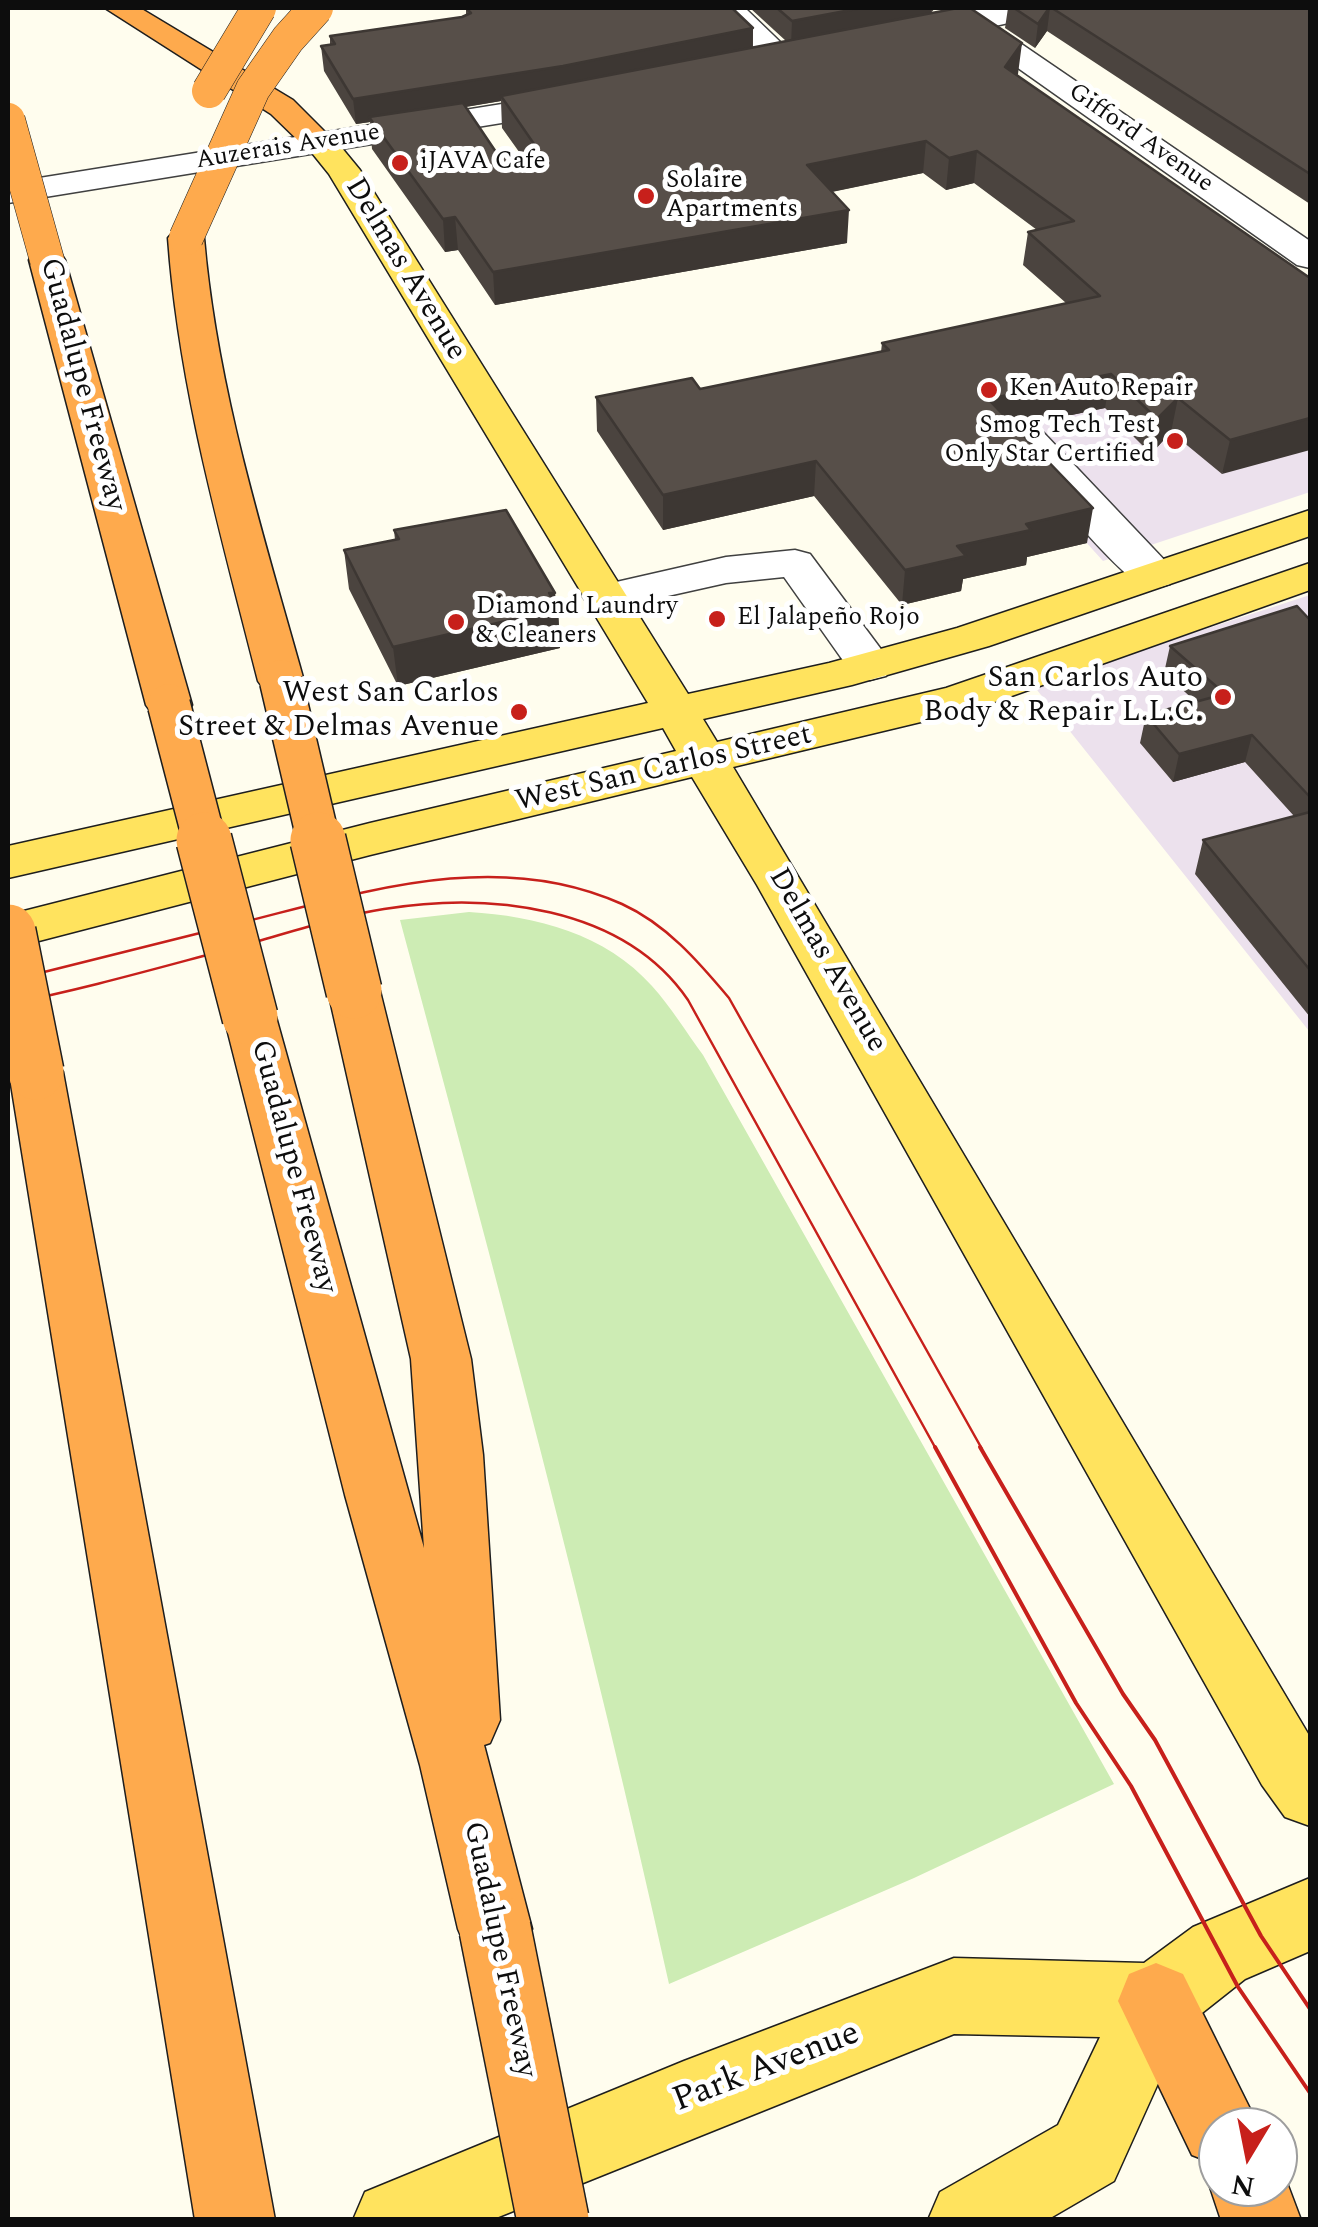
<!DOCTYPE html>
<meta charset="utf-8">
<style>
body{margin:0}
#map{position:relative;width:1318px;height:2227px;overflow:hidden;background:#fffdee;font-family:Spectral,serif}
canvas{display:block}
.frame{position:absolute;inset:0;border:10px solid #0d0d0d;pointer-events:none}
.north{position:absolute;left:1198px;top:2107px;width:100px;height:100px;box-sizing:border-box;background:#fff;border:2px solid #9e9e9e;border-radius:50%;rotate:190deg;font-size:28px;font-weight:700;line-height:40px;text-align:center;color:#0d0d0d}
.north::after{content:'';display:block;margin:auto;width:35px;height:45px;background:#c7201b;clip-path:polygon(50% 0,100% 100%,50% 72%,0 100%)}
</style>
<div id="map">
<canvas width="1318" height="2227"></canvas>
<div class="frame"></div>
<div class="north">N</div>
</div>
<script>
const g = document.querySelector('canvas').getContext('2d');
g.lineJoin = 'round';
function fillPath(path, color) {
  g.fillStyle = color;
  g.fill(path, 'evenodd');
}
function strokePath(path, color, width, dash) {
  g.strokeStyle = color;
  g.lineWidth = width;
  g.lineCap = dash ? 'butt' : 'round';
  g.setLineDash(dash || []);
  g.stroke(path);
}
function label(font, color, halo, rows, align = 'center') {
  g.font = font + ' Spectral,serif';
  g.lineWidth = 10;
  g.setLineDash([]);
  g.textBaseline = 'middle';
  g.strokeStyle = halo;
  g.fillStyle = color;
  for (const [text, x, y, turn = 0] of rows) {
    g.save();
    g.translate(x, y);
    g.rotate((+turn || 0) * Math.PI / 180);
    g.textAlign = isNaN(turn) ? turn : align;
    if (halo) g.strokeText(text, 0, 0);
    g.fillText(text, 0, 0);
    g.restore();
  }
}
const industrial = new Path2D(`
 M1310 359V492L1103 561 982 427Z
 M1310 595V1030L1309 1031 1033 685Z`);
const green = new Path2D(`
 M469 912C536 916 606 934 652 986 671 1007 686 1032 703 1055L1114 1784 914 1878 669 1984C590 1627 495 1273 400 920Z`);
const minor = new Path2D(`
 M713 8H745L800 61 795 68H773Z
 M996 8H1053L1049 14 995 26 1310 241V268L1297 265 984 44 962 33 911 43 900 40 896 34 900 28 943 18 947 12C963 8 979 11 996 8Z
 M577 92 588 95 593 102 588 109 8 203V183Z
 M1028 427 1042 431 1170 566 1176 575 1170 584C1160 587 1150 590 1140 584 1114 570 1027 466 1008 439L1014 431Z
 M795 550 810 554 886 656 892 666 886 676 870 680 854 676 784 577 726 583 605 610 590 606 583 597 590 588 726 557Z`);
const major = new Path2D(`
 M320 133 332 136 360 170 688 694 829 663 957 628 1310 510V536L989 646 852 685 703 719 717 742 946 688 1310 563V590L975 709 733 767 1310 1737V1826L1285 1817 1262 1785 757 885 692 777 370 855 8 949V915L370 823 676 751 663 728 8 878V846L648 703 329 174 304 143 308 136Z
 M1310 1878V1951L1245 1979 1183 2028 1114 2181 1047 2220H928L940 2192 1058 2125 1100 2037 954 2034 491 2220H353L365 2192 684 2061 954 1958 1144 1963 1193 1927Z`);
const highway = new Path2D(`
 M105 8H140L293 100 336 143 332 150H308L271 114Z
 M186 227 198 231 204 238C217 390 263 534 304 681L297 691 281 695 265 691 258 681C221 534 179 390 168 238L174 231Z
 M47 249 60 252 65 260 192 705 185 715 169 719 153 715 146 705 29 260 34 252Z
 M354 973 372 978 380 991 471 1359 483 1455 500 1720 490 1743 484 1745 532 1929 521 1955 495 1966 469 1955 458 1929 420 1765 345 1495 224 1017 231 1004 250 998 269 1004 276 1017 424 1548 411 1359 328 991 336 978Z
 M36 1052 55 1058 63 1072 275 2220H195L9 1072 17 1058Z
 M1156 1963 1183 1974 1259 2127H1218V2165L1192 2155 1118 2001 1129 1974Z
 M1278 2159 1301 2220H1221L1210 2187 1218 2168V2187H1278Z`);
const tramFar1 = new Path2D(`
 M8 981C87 961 165 942 244 922 367 891 498 848 622 904 666 924 698 961 729 998L982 1449
 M8 1004C85 989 161 967 237 947 285 934 334 917 384 909 488 892 623 905 688 1000L936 1449`);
const tram = new Path2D(`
 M935 1447 1076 1703 1131 1786 1238 1987 1310 2093
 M980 1447 1123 1694 1155 1740 1261 1936 1310 2009`);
const highwayBridgeFar3 = new Path2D(`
 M209 91 259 8
 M8 120 47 260
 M186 238 253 89 288 39 316 8`);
const highwayBridgeFar2 = new Path2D(`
 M281 681 319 843
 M169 705 205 843`);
const highwayBridgeFar1 = new Path2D(`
 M204 840 250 1017
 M318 840 354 991
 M8 932 36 1072`);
const highwayBridge = new Path2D(`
 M495 1929 553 2220`);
const wall = new Path2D(`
 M466 8 753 28V47L786 41 750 8H935L931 13 958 8H987H971L1018 74 1017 75 1310 278 1222 474 1171 432 1151 454 1105 408 1015 427 1087 543 1027 557 1026 565 963 579 961 591 902 605 814 496 663 530 597 431 596 397 700 389 881 352 882 343 1066 303 1023 265 1028 232 1037 230 974 183 946 190 923 173 832 192 847 243 495 305 458 250 445 252 372 149 370 122 356 124 324 71 321 46 330 44V36L462 17 466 15ZM501 101 502 128 522 156 498 155 466 107Z
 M1008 8H1310V204L1047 31 1035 48 1005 28Z
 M394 530 555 593 556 605 558 609 560 648 398 686 349 589 344 550 395 540Z
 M1310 620V1017L1195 874 1203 840 1294 816 1245 762 1173 782 1140 743 1146 715 1196 702 1164 673 1170 646Z`);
const shadedWall = new Path2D(`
 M861 8H935L931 10V17L791 46 792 21Z
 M1050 8 1047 31 1035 48 1038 24Z
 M753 28 752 53 501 96V101L372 122 369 117 370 122 356 124 353 99Z
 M1022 43 1018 74 1001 98 1005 67Z
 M926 141 923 173 806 197 807 165Z
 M977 151 974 183 946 190 949 158Z
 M849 210 847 243 495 305 493 272Z
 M455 217 458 250 445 252 443 219Z
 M1111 374 1105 408 984 433 988 399Z
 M1178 398 1171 432 1151 454 1157 419Z
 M1310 418V450L1222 474 1230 440Z
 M816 461 814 496 663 530V495Z
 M1093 508 1087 543 1027 557 1026 565 963 579 961 591 902 605 905 570 957 546 1026 524Z
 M549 593H555L556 609H558L560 648 398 686 393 647Z
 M1252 735 1245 762 1173 782 1179 754Z`);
const building = new Path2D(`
 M466 8H732L753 28 563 66 353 99 321 46 335 44 330 36 462 17 471 13Z
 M777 8H861L792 21Z
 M958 8H970L1022 43 1005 67 1310 278V418L1230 440 1178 398 1157 419 1111 374 988 399 1093 508 1026 524 1031 530 957 546 966 556 905 570 816 461 663 495 596 397 692 378 700 389 889 350 882 343 1100 296 1028 232 1074 221 977 151 949 158 926 141 807 165 849 210 493 272 455 217 443 219 369 117 463 103 498 155 526 157 534 144 501 96Z
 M1014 8H1049L1038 24Z
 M1052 8H1310V174Z
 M506 510 555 593H549L558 609 393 647 344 550 399 539 394 530Z
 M1297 606 1310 620V797L1252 735 1179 754 1146 715 1225 694 1170 646Z
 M1310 812V970L1203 840Z`);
const markers = [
 [400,163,10,"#c7201b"],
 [646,196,10,"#c7201b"],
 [989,390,10,"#c7201b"],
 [1175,441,10,"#c7201b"],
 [717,619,10,"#c7201b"],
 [456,622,10,"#c7201b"],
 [1223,697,10,"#c7201b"],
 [519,712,10,"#c7201b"]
];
const farStreetnames = [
 ["Gifford Avenue",1140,139,35],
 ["Auzerais Avenue",288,148,-9]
];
const farPoinames = [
 ["iJAVA Cafe",420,163],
 ["Solaire",666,182],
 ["Apartments",666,211],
 ["Ken Auto Repair",1009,390],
 ["Smog Tech Test",1155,427,"right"],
 ["Only Star Certified",1155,456,"right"],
 ["Diamond Laundry",476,608],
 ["& Cleaners",476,637],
 ["El Jalapeño Rojo",737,619]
];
const streetNames = [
 ["Delmas Avenue",404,270,59],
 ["Guadalupe Freeway",81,385,75],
 ["West San Carlos Street",664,770,-13],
 ["Delmas Avenue",826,961,60],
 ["Guadalupe Freeway",292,1167,75],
 ["Guadalupe Freeway",498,1950,78]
];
const poiNames = [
 ["San Carlos Auto",1203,680],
 ["Body & Repair L.L.C.",1203,714],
 ["West San Carlos",499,695],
 ["Street & Delmas Avenue",499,729]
];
const nearStreetnames = [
 ["Park Avenue",767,2069,-21]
];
fillPath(industrial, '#ece1ed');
fillPath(green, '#cdecb4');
strokePath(minor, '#404040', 3);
strokePath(major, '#1e1e1e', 3);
strokePath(highway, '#1e1e1e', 3);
fillPath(minor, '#fff');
fillPath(major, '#ffe35e');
fillPath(highway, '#feaa4d');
strokePath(tramFar1, '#c7201b', 2.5);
strokePath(tram, '#c7201b', 4);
strokePath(highwayBridgeFar3, '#1e1e1e', 35, []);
strokePath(highwayBridgeFar2, '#1e1e1e', 45, []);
strokePath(highwayBridgeFar1, '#1e1e1e', 58, []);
strokePath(highwayBridge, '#1e1e1e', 74, []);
strokePath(highwayBridgeFar3, '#feaa4d', 34);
strokePath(highwayBridgeFar2, '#feaa4d', 42);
strokePath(highwayBridgeFar1, '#feaa4d', 55);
strokePath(highwayBridge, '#feaa4d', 71);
fillPath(wall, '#4b443f');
fillPath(shadedWall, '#3d3733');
fillPath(building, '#574f49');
strokePath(building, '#3d3733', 2.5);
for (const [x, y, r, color] of markers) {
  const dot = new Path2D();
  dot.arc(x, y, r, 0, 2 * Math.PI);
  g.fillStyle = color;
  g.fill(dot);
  strokePath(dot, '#fff', 4);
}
label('25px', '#0d0d0d', '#fff', farStreetnames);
label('25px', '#0d0d0d', '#fff', farPoinames, 'left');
label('30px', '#0d0d0d', '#fff', streetNames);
label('30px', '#0d0d0d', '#fff', poiNames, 'right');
label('35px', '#0d0d0d', '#fff', nearStreetnames);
</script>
